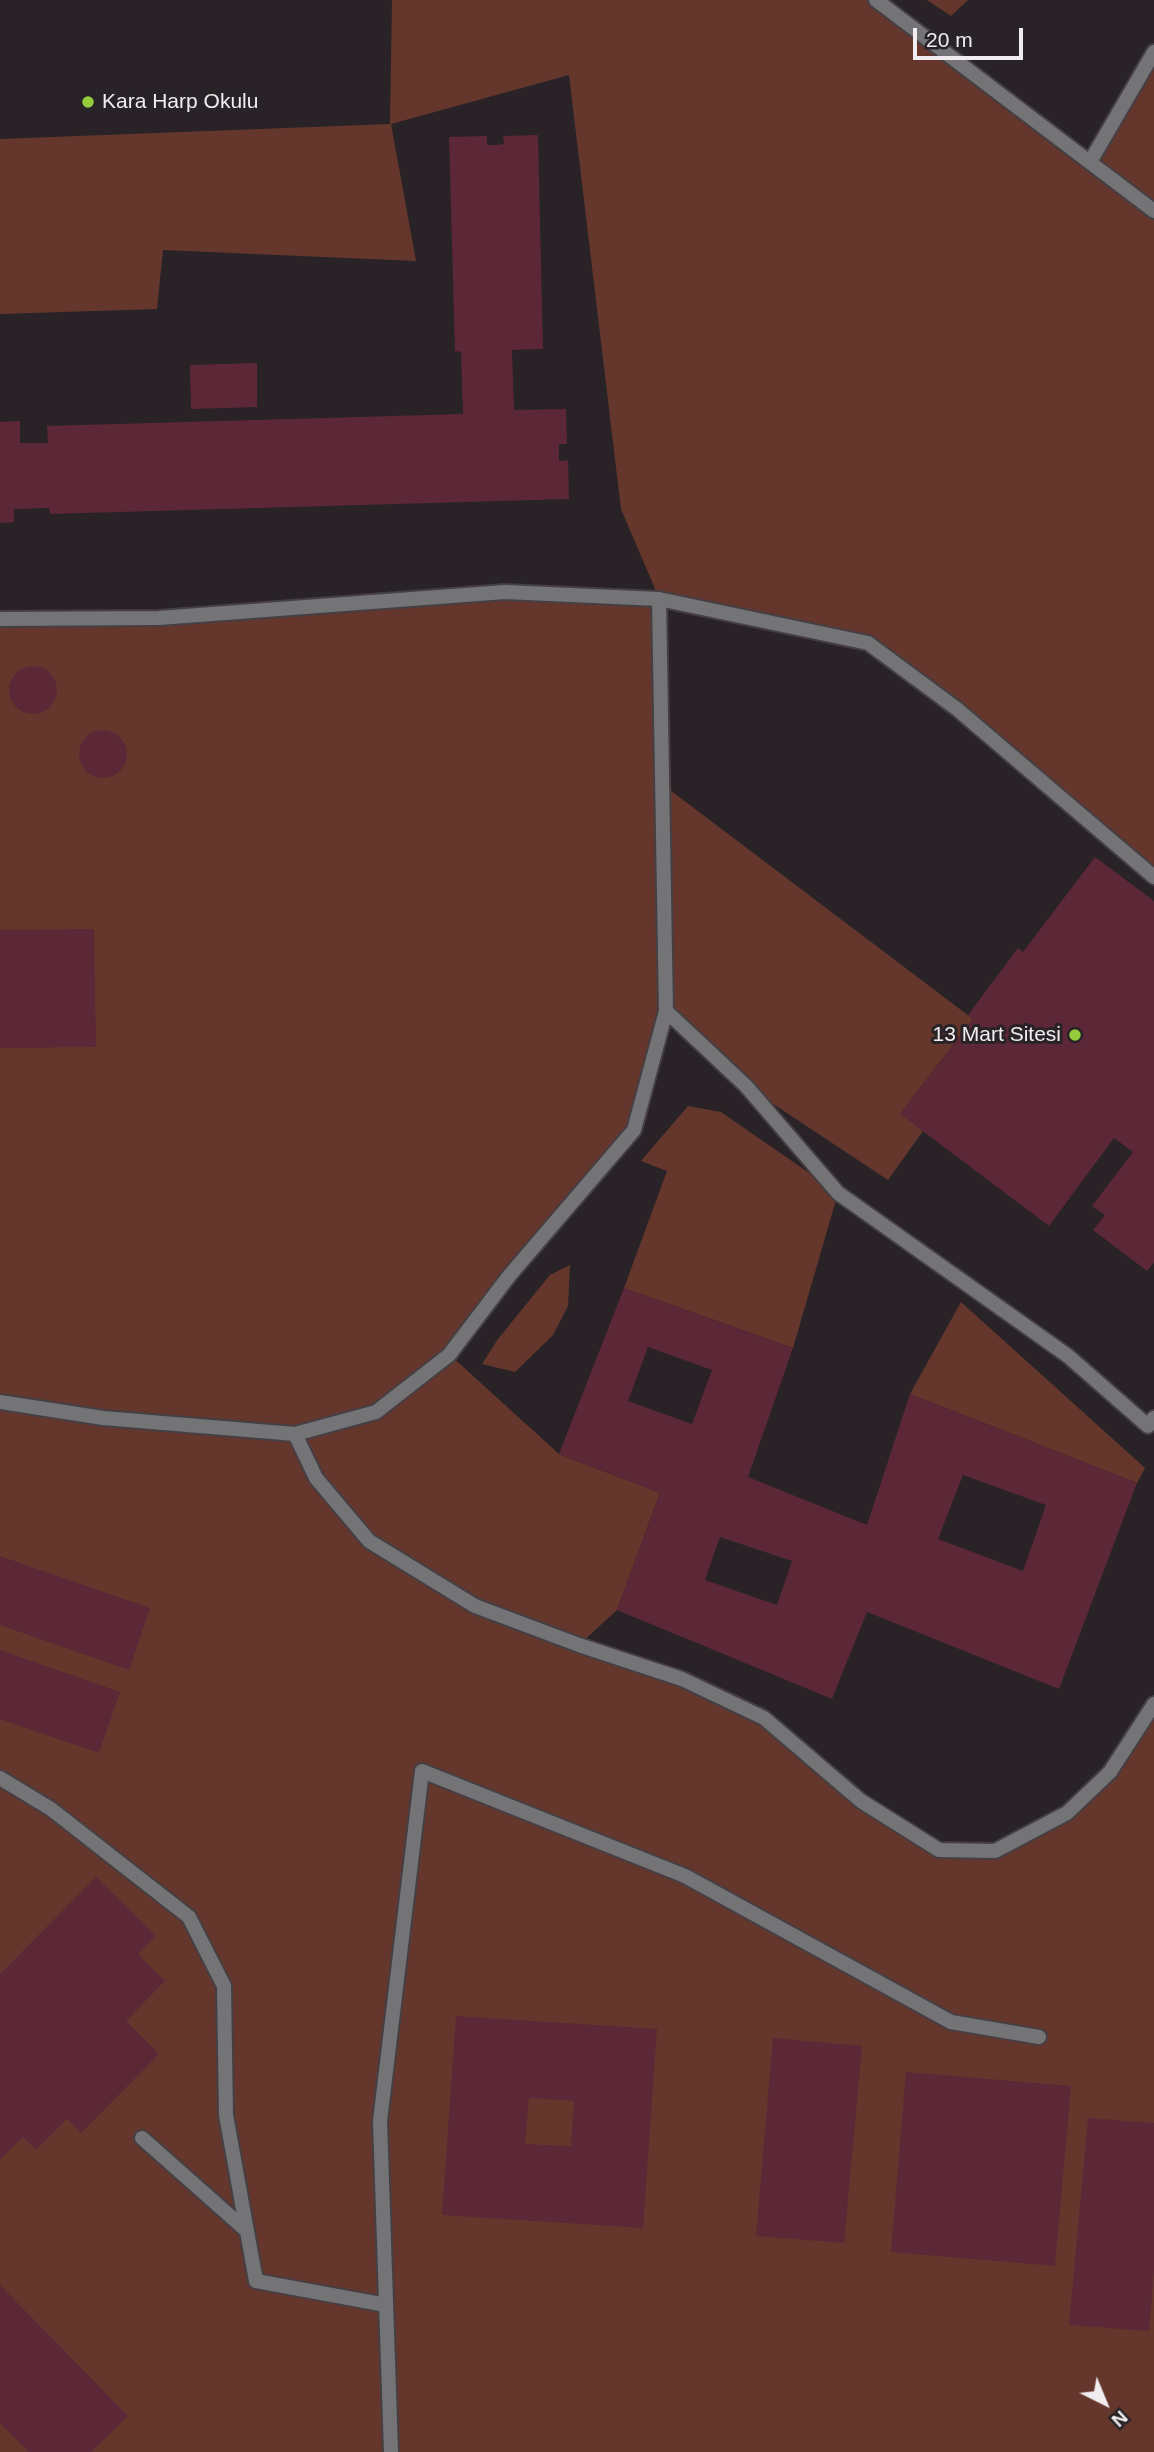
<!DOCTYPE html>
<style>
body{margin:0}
#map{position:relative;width:1154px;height:2452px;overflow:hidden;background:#292328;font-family:Helvetica,sans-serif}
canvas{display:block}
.north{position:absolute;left:1070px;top:2368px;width:70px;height:70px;-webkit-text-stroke:5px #292328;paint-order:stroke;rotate:137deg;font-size:19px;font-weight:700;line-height:28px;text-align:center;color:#f0ecef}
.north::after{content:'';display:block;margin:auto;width:24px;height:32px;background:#f0ecef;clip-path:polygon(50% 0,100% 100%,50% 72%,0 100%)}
.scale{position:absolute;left:913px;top:28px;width:110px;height:32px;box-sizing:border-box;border:4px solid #f0ecef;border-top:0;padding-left:9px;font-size:21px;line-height:24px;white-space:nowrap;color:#f0ecef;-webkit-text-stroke:5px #292328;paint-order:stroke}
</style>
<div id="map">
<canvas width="1154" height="2452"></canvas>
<div class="north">N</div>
<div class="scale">20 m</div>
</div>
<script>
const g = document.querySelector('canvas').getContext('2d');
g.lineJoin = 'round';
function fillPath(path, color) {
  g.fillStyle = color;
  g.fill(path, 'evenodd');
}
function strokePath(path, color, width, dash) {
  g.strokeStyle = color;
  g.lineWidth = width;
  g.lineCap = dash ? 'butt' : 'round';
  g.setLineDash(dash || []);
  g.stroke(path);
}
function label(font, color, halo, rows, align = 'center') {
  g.font = font + ' Helvetica,sans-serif';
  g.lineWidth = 6;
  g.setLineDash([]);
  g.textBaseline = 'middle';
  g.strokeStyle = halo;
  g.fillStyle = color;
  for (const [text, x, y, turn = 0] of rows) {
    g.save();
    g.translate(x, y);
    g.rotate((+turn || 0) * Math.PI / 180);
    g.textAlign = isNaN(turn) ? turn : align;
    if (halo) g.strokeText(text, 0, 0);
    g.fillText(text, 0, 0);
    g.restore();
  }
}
const green = new Path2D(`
 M392 0H876L1089 162 1154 52V877L868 643 659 599 662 784 973 1019 901 1113 923 1131 888 1180 746 1086 667 1012 634 1130 450 1355 559 1454 660 1493 617 1610 580 1644 764 1718 861 1801 939 1850 995 1851 1067 1813 1110 1772 1154 1704V2452H0V619L159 618 505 592 659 598 621 509 569 75 391 124 416 261 163 250 157 309 0 314V139L390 124Z
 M927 0H968L951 16Z
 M688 1106 721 1112 838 1193 793 1348 624 1288 667 1171 641 1161Z
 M570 1265 568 1306 553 1335 515 1372 482 1364 498 1339 550 1275Z
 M961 1302 1145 1468 1137 1483 910 1394Z`);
const building = new Path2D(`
 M538 135 543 349 512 350 514 410 566 409 567 444H559V461L568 460 569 499 50 514 49 508 14 509V522L0 523V422L20 421V443H48L47 426 463 414 461 352 455 351 449 137 487 136V145H495L504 144 503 136Z
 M257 363V407L191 409 190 365Z
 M9 690a24 24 0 1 1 48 0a24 24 0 1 1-48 0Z
 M79 754a24 24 0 1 1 48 0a24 24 0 1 1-48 0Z
 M1095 857 1154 901V1263L1147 1271 1093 1230 1105 1215 1092 1206 1133 1152 1114 1138 1049 1226 900 1114 973 1019 968 1015 1018 948 1023 952Z
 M94 929 96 1047 0 1048V930Z
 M624 1288 793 1348 748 1477 867 1525 910 1394 1137 1483 1059 1689 867 1612 832 1699 617 1610 660 1493 559 1454ZM648 1347 712 1370 692 1424 628 1401ZM963 1475 1046 1505 1023 1571 938 1539ZM720 1537 792 1561 777 1605 705 1580Z
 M0 1556 150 1608 129 1670 0 1625Z
 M0 1650 120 1692 99 1753 0 1719Z
 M96 1877 156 1936 138 1954 165 1981 126 2021 159 2054 81 2133 67 2119 36 2150 23 2137 0 2160V1974Z
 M456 2016 657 2029 643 2228 442 2215ZM529 2098 574 2101 571 2146 525 2144Z
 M773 2038 862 2046 844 2243 756 2236Z
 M906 2072 1071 2086 1055 2266 891 2252Z
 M1088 2118 1154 2123V2271L1149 2331 1069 2325Z
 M0 2285 128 2416 91 2452H29L0 2423Z`);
const lane = new Path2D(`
 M876 0 1154 211
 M1090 162 1154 52
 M659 599 868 643 957 709 1154 877
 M0 619 159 618 505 592 659 599 666 1011 634 1130 509 1276 449 1355 376 1412 295 1434
 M666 1011 746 1086 838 1193 1068 1356 1148 1426 1154 1418
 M0 1402 103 1418 295 1434 316 1478 369 1541 475 1606 579 1645 682 1679 764 1718 861 1801 939 1850 995 1851 1067 1813 1110 1772 1154 1704
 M0 1778 51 1809 189 1917 224 1986 226 2115 256 2281 386 2305
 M142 2138 247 2231
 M391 2452 380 2121 422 1771 685 1876 951 2022 1039 2037`);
const markers = [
 [88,102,7,"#95cc3b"],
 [1075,1035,7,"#95cc3b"]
];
const poiNames = [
 ["Kara Harp Okulu",102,102],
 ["13 Mart Sitesi",1061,1035,"right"]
];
fillPath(green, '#65372c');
fillPath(building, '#5c2736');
strokePath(lane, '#453f44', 18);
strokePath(lane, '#747376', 14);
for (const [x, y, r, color] of markers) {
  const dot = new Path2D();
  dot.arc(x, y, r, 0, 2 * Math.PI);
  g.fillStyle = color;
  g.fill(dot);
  strokePath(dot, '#292328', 2.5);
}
label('21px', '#f0ecef', '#292328', poiNames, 'left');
</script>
